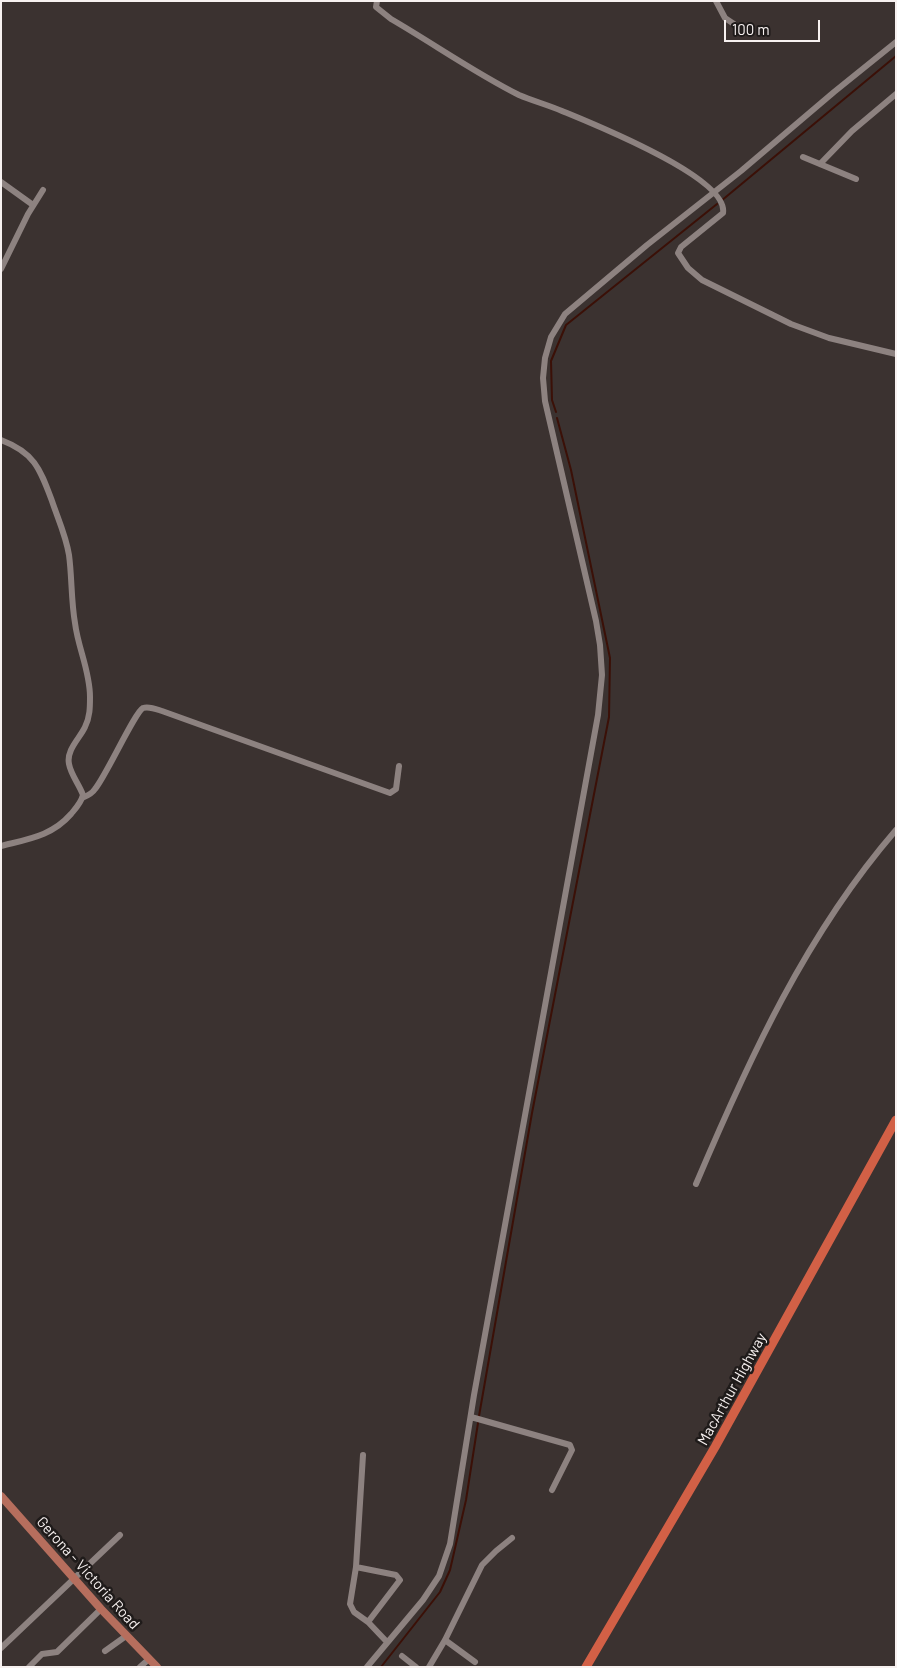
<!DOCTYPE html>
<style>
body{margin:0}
#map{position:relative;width:897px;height:1668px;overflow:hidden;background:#3b3230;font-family:Barlow,sans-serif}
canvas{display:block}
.frame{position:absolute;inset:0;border:2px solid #f7f1f0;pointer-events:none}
.scale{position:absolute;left:724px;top:20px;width:96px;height:22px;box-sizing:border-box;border:2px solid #f7f1f0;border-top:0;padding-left:6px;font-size:15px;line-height:18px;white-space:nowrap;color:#f7f1f0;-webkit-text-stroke:4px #1f1b1a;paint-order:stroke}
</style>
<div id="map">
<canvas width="897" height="1668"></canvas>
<div class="frame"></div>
<div class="scale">100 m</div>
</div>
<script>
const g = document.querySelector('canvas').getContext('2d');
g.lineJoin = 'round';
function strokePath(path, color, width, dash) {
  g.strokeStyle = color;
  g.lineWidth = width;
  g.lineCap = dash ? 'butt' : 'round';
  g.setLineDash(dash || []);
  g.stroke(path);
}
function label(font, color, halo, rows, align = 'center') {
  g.font = font + ' Barlow,sans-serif';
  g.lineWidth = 5;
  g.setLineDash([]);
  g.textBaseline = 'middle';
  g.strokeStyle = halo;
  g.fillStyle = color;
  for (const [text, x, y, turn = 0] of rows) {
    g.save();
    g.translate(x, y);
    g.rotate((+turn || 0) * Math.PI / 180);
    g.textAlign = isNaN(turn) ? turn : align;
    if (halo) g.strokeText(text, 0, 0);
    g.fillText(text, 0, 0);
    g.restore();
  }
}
const stream = new Path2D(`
 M721 201 896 56
 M556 412 552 400 551 361 566 325 717 204
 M479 1416 532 1113 609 717 610 658 571 470 557 418
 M381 1667 440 1592 450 1570 466 1500 478 1423`);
const minor = new Path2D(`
 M377 1 376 7 391 19C434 44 475 73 519 95 533 101 548 105 562 111 591 123 729 178 723 213L681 247 678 253 688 268 702 280 791 324 829 338 896 354
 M716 1 725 18 734 24
 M803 157 856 179
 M820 164 852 131 896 94
 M1 182 33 205
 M1 269 28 214 43 190
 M1 440C35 453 40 469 52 501 58 519 66 536 69 555 72 577 71 600 75 623 78 648 90 671 90 697 90 707 90 717 85 727 80 738 66 750 69 764 71 775 79 784 83 795 81 803 76 808 71 814 52 836 28 839 1 846
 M82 798C87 796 92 794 95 789 106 776 135 712 143 708 149 706 156 709 162 711L390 793 396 789 399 766
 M696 1184C749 1059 806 934 896 830
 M471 1417 570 1445 572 1450 552 1490
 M363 1455 356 1567 350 1604 354 1612 368 1622 387 1642
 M356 1567 396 1575 400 1580 368 1622
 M445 1640 475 1662
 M1 1648 120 1535
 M105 1651 126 1636
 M402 1656 416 1667
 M29 1667 42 1654 57 1652 101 1609
 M140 1667 149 1659
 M367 1667 423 1600 439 1576 450 1544 474 1395 598 715 602 675 600 645 596 621 545 401 543 378 545 358 551 337 565 314 647 245 741 171 834 92 896 42
 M429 1667 445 1640 482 1565 496 1551 512 1538`);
const major = new Path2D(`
 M1 1496 101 1609 157 1667`);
const highway = new Path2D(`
 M586 1667 715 1447 896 1120`);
const streetNames = [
 ["MacArthur Highway",732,1389,-61],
 ["Gerona - Victoria Road",88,1573,48]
];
strokePath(stream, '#3b1007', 2);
strokePath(minor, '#8d8280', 6);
strokePath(major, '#b66e5d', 8);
strokePath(highway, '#d26046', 9);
label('15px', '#f7f1f0', '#1f1b1a', streetNames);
</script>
